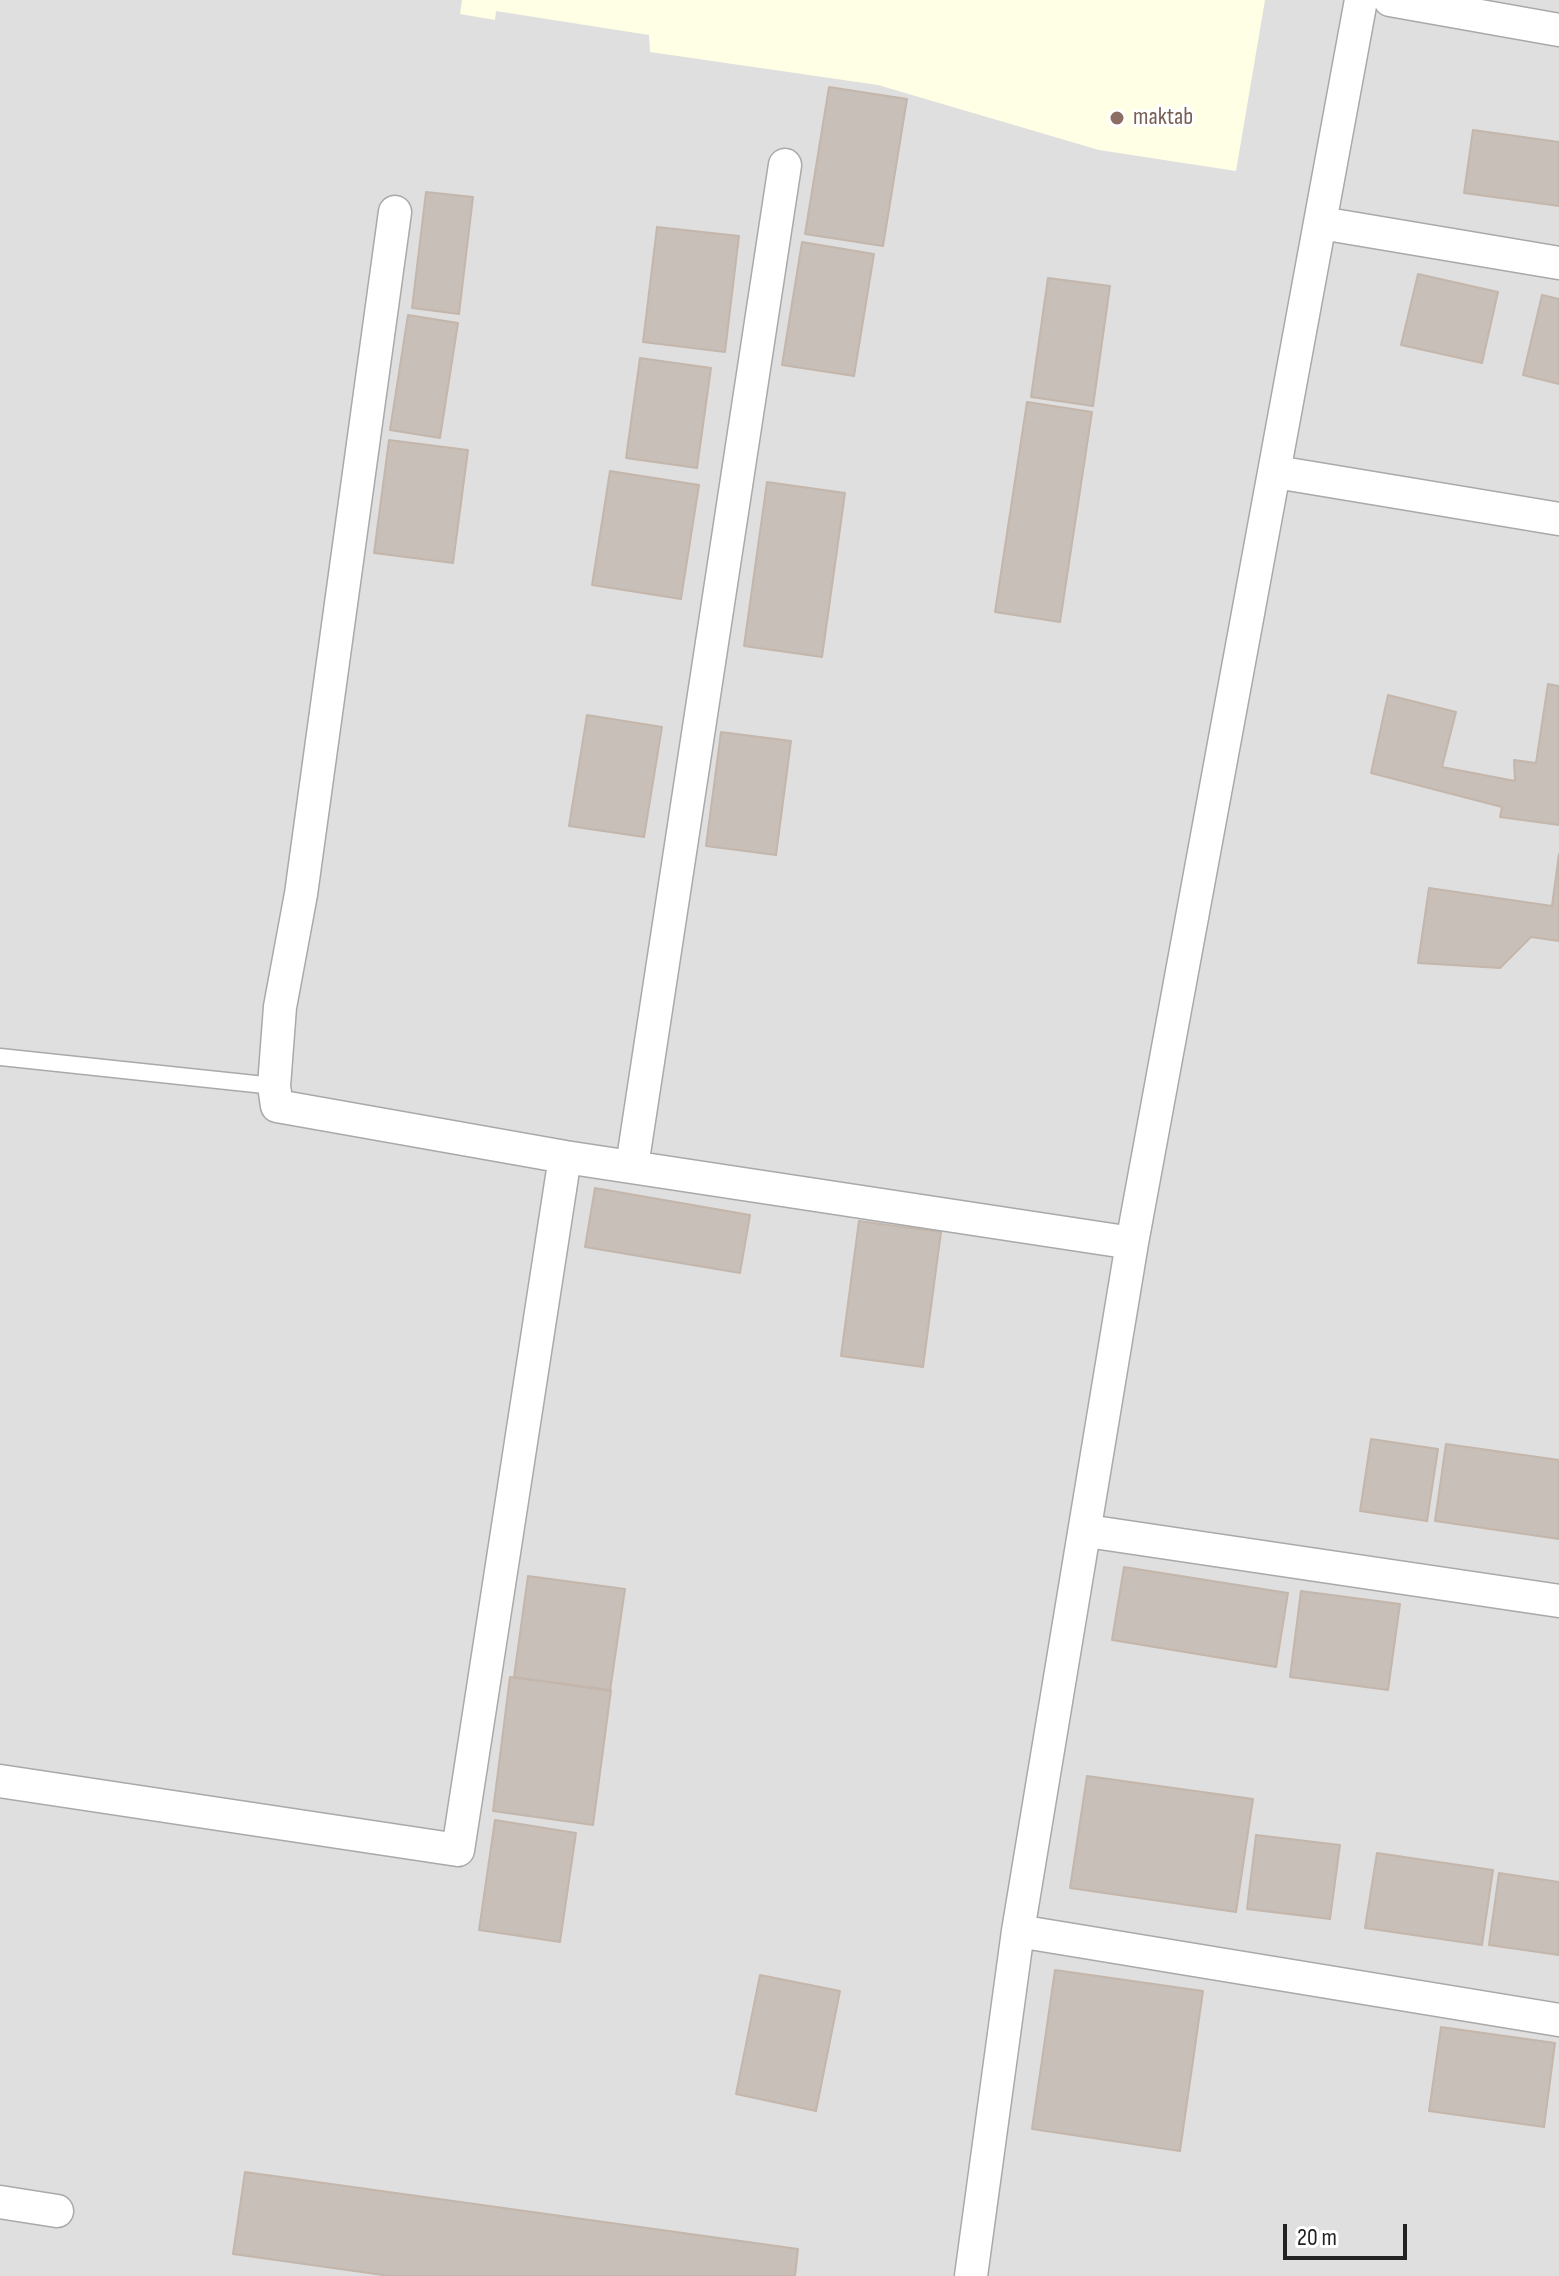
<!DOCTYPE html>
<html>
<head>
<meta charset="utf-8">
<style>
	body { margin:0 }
	#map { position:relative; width:1559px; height:2276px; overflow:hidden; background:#f2efe9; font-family:"Sofia Sans Condensed",sans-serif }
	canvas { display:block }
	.scale { position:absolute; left:1283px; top:2224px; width:124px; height:36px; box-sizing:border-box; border:4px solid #222; border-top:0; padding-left:10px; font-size:24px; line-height:28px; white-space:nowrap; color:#222; -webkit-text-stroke:6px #fff; paint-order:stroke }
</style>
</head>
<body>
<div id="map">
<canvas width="1559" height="2276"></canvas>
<div class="scale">20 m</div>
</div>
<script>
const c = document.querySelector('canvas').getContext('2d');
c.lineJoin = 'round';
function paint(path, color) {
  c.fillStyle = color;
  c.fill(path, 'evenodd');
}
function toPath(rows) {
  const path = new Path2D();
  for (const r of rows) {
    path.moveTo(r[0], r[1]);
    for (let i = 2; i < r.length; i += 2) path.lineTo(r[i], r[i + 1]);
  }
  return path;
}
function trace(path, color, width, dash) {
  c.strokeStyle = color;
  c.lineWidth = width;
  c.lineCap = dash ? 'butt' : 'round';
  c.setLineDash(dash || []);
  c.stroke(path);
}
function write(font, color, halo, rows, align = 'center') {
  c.font = font + ' "Sofia Sans Condensed",sans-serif';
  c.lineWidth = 6;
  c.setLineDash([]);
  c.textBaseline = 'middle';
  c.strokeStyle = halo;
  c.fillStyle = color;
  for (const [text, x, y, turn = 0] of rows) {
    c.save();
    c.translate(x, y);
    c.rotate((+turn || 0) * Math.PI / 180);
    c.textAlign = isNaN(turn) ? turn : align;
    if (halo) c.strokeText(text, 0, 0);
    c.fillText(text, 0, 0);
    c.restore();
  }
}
paint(toPath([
	[0,0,1559,0,1559,2276,0,2276]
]), '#e0dfdf');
paint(toPath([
	[462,0,1265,0,1236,171,1099,150,878,85,650,52,649,35,496,11,495,20,460,14]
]), '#ffffe5');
const building = toPath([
	[829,87,907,99,883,246,805,234,829,87],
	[1473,130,1559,142,1559,206,1464,193,1473,130],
	[426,192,473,197,459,314,412,308,426,192],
	[657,227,739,236,725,352,643,342,657,227],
	[802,242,874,254,854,376,782,365,802,242],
	[1418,274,1498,292,1482,363,1401,345,1418,274],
	[1048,278,1110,286,1093,406,1031,397,1048,278],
	[1542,295,1559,299,1559,384,1523,375,1542,295],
	[408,315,458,323,440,438,390,430,408,315],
	[640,358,711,368,697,468,626,458,640,358],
	[1027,402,1092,412,1060,622,995,612,1027,402],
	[389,440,468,450,453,563,374,553,389,440],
	[610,471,699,485,681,599,592,585,610,471],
	[767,482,845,493,822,657,744,646,767,482],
	[1548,684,1559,686,1559,825,1500,817,1502,807,1371,773,1388,695,1456,712,1442,767,1515,781,1514,760,1536,763,1548,684],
	[587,715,662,727,644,837,569,826,587,715],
	[721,732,791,741,776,855,706,846,721,732],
	[1559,854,1559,941,1531,937,1500,968,1418,963,1429,888,1552,906,1559,854],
	[595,1188,750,1215,740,1273,585,1247,595,1188],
	[859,1221,941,1232,923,1367,841,1356,859,1221],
	[1371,1439,1438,1449,1427,1521,1360,1511,1371,1439],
	[1446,1444,1559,1460,1559,1539,1435,1521,1446,1444],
	[1124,1567,1288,1593,1276,1667,1112,1640,1124,1567],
	[528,1576,625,1589,610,1691,514,1677,528,1576],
	[1301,1591,1400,1604,1388,1690,1290,1677,1301,1591],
	[510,1677,611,1690,593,1825,493,1811,510,1677],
	[1087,1776,1253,1799,1236,1912,1070,1888,1087,1776],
	[495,1820,576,1833,560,1942,479,1930,495,1820],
	[1256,1835,1340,1845,1330,1919,1247,1909,1256,1835],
	[1377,1853,1493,1870,1482,1945,1365,1928,1377,1853],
	[1499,1873,1559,1882,1559,1955,1489,1945,1499,1873],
	[1055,1970,1203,1991,1180,2151,1032,2129,1055,1970],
	[760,1975,840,1991,816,2111,736,2094,760,1975],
	[1441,2027,1555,2043,1544,2127,1429,2111,1441,2027],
	[245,2172,798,2249,795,2276,390,2276,233,2254,245,2172]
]);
paint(building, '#c7bfb8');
trace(building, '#c4b6ab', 2);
const lane = toPath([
	[0,1057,274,1086]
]);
const street = toPath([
	[1390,0,1559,30],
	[395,212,301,894,280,1007,274,1086,277,1106,565,1157,1132,1243],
	[1321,223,1559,263],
	[1276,472,1559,519],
	[632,1166,785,165],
	[1087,1531,1559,1601],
	[0,1781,458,1850,565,1157],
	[1018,1931,1559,2020],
	[0,2202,57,2211],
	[971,2276,1018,1931,1132,1243,1361,0]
]);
trace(lane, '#a9a9a9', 19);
trace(street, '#a9a9a9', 35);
trace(lane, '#fff', 16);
trace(street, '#fff', 32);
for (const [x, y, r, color] of [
	[1117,118,8,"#8d6e63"]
]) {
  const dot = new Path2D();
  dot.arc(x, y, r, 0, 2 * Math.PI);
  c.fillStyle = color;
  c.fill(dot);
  trace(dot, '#fff', 3);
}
write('24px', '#785e54', '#fff', [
	["maktab",1133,118]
], 'left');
</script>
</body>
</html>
